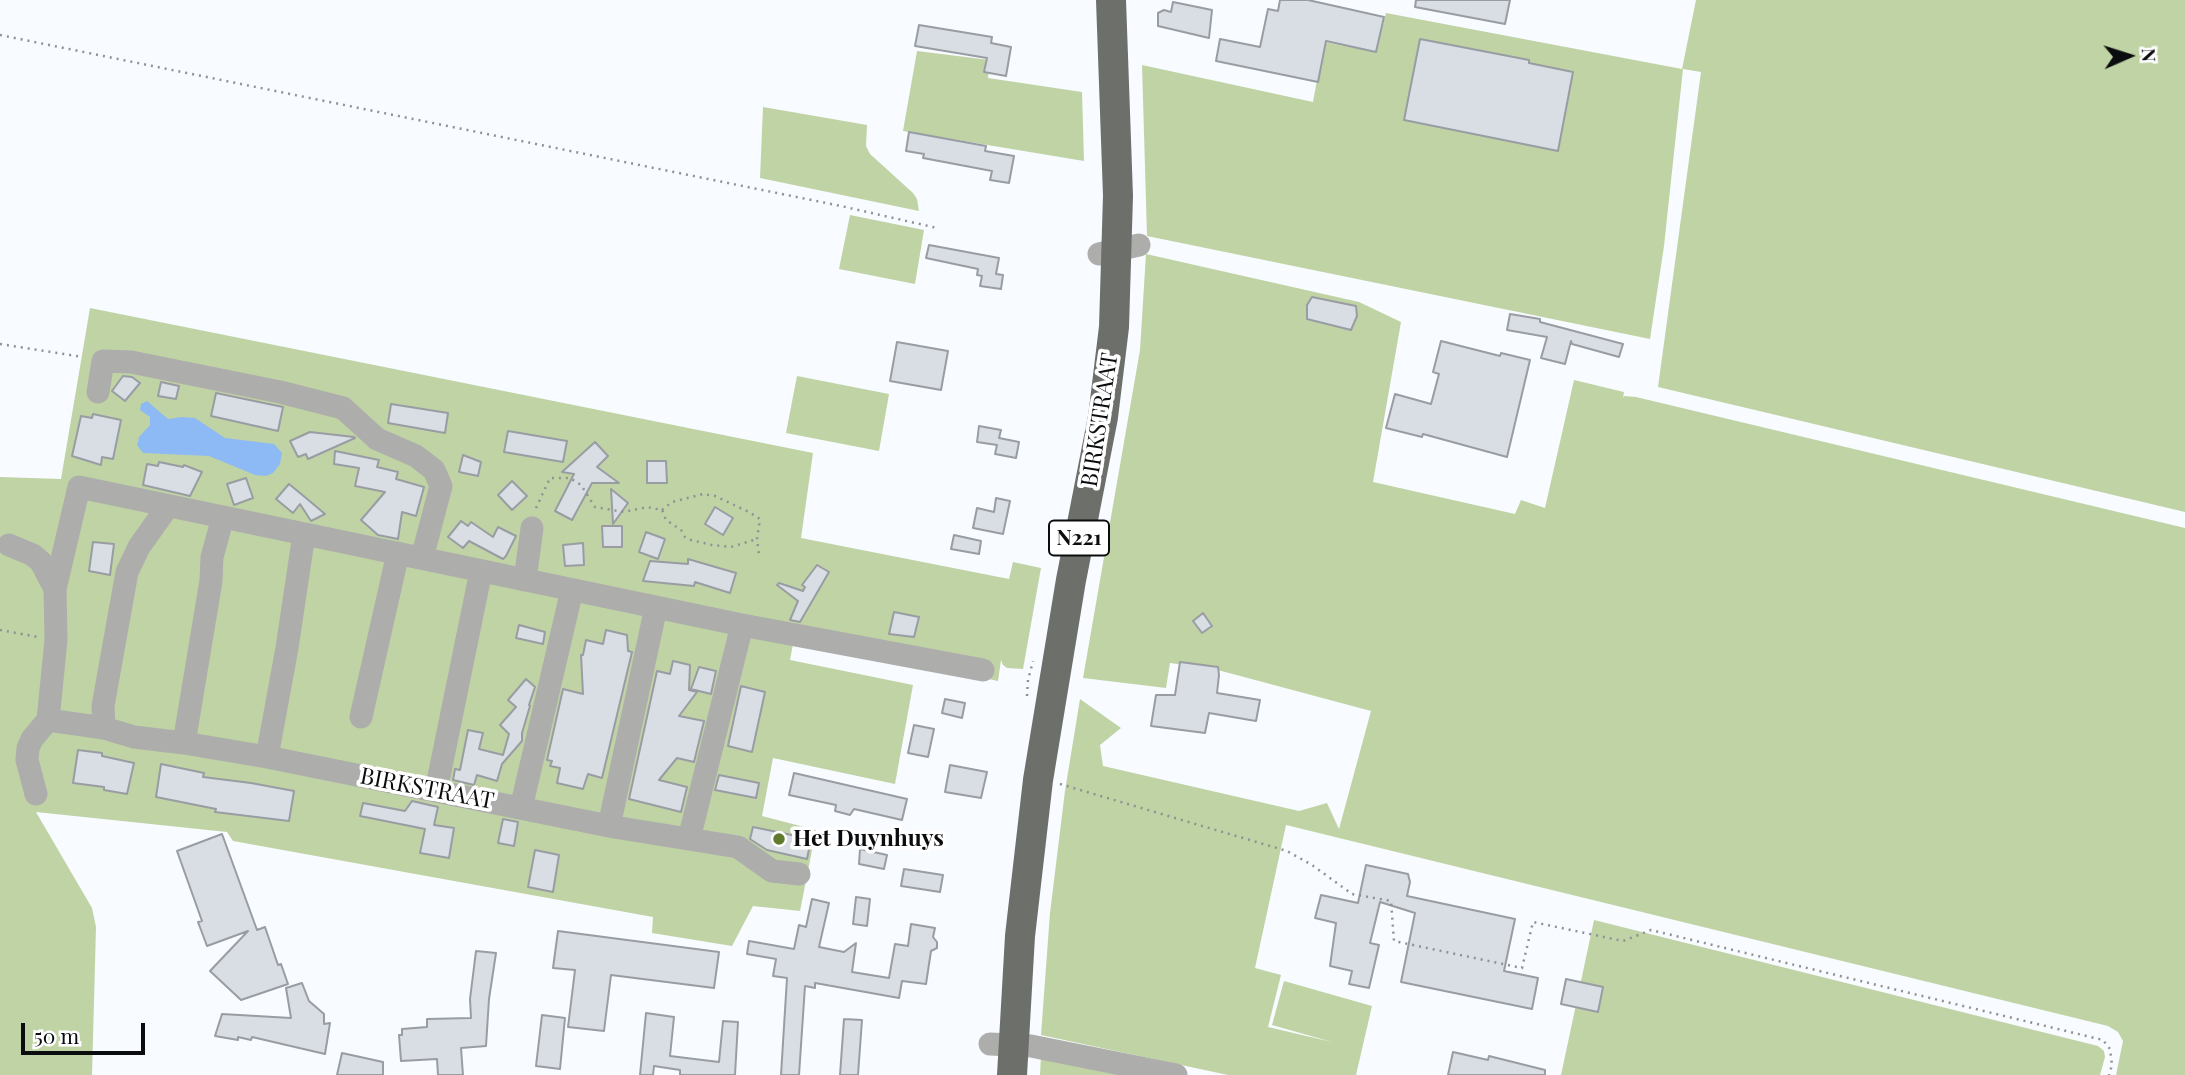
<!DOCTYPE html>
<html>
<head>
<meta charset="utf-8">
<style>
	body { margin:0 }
	#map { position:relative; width:2185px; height:1075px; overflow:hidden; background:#f8fbff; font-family:"Playfair Display",serif }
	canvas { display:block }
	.north { position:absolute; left:2094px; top:21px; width:70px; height:70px; -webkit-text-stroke:5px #fff; paint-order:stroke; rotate:87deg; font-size:19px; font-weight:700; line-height:28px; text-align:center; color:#0a0c0e }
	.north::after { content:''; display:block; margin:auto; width:24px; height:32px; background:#0a0c0e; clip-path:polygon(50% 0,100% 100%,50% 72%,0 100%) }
	.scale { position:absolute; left:21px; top:1023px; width:124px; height:32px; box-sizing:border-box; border:4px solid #0a0c0e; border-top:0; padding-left:9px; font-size:21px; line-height:24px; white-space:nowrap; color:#0a0c0e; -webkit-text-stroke:5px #fff; paint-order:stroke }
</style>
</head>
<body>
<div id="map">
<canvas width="2185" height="1075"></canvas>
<div class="north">N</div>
<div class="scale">50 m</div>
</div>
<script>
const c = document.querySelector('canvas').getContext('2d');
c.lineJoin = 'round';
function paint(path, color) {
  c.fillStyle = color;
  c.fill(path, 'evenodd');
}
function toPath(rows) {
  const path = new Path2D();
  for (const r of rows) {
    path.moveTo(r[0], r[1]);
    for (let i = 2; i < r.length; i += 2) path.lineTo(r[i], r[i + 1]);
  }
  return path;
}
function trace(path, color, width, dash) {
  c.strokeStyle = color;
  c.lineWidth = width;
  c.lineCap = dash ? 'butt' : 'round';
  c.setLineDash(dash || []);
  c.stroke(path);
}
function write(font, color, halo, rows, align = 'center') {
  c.font = font + ' "Playfair Display",serif';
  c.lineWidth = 7;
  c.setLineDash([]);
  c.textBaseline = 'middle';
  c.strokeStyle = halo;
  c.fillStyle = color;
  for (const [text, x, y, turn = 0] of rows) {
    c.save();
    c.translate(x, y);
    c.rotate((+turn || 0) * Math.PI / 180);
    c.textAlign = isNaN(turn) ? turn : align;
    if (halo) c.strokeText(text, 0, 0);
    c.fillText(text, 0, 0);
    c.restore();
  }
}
paint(toPath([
	[1696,0,2185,0,2185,512,1658,387,1701,72,1683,69,1664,246,1650,339,1147,236,1142,65,1313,102,1324,42,1376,52,1386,13,1682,69],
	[917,51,990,60,988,78,1082,92,1084,161,903,131],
	[763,107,867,125,866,146,870,154,913,193,917,199,919,211,760,178],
	[850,215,924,230,915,284,839,269],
	[1146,254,1359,302,1401,322,1373,482,1515,514,1521,500,1545,508,1574,380,1624,392,1623,398,1624,396,1636,397,2185,528,2185,1075,2116,1075,2123,1041,2118,1032,2108,1026,1286,825,1255,968,1281,975,1268,1027,1332,1042,1272,1025,1284,981,1372,1006,1356,1075,1228,1075,1041,1035,1050,913,1065,791,1080,699,1121,728,1100,745,1103,766,1299,811,1327,803,1339,829,1371,711,1214,669,1170,663,1166,688,1083,678,1140,350],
	[90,308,813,453,801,538,1009,579,1013,562,1041,568,1023,669,1007,668,1003,665,1001,660,998,681,794,639,790,660,913,685,895,784,773,758,762,816,816,830,800,911,753,906,732,946,652,933,653,917,233,841,227,832,36,812,92,908,96,927,92,1075,0,1075,0,477,61,479],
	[797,376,889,394,879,451,786,433],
	[1594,920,2098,1046,2104,1051,2105,1057,2100,1075,1561,1075],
	[1041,1055,1148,1075,1040,1075]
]), '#c0d3a5');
paint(toPath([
	[147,401,168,419,182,417,195,418,225,438,274,444,282,453,280,464,273,473,266,476,255,475,209,456,143,453,137,445,139,437,150,425,150,417,140,410,141,404]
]), '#8dbaf4');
const building = toPath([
	[1280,0,1308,0,1384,17,1376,52,1326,41,1318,82,1216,61,1220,39,1260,47,1268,9,1278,11,1280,0],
	[1416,0,1510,0,1505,24,1415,7,1416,0],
	[1173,2,1212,10,1209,38,1158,26,1158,13,1164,10,1171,12,1173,2],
	[919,25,992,37,991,43,1011,47,1006,76,984,72,987,58,915,46,919,25],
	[1420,39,1529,60,1529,63,1573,72,1558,151,1404,120,1420,39],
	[909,132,986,146,985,151,1014,156,1009,183,990,180,992,171,923,158,924,154,906,151,909,132],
	[929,245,999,258,996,274,1003,275,1001,289,980,286,982,276,977,275,978,269,926,258,929,245],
	[1312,297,1356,306,1357,316,1351,330,1307,319,1307,305,1312,297],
	[1510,314,1540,319,1540,322,1623,344,1619,357,1572,344,1571,341,1565,364,1541,358,1547,337,1507,330,1510,314],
	[1441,341,1500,356,1501,353,1530,360,1507,457,1423,434,1422,437,1386,428,1395,394,1431,404,1439,374,1433,372,1441,341],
	[897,342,948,351,941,390,890,381,897,342],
	[123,376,132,377,140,383,125,401,112,391,123,376],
	[161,382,179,386,176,399,158,396,161,382],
	[216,393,283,407,278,431,211,416,216,393],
	[391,404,448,413,445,433,388,423,391,404],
	[93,414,121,420,113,459,102,457,101,465,72,456,81,416,92,418,93,414],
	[979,426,1001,430,999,438,1019,442,1016,458,995,454,997,445,977,442,979,426],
	[508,431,567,441,563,462,504,452,508,431],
	[310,432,354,437,355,438,308,459,306,454,298,457,290,441,310,432],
	[595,442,608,456,597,467,619,483,592,483,572,520,555,511,574,474,562,472,595,442],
	[335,451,379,460,377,467,398,472,396,479,424,487,416,516,402,512,398,539,378,535,361,520,385,492,355,486,359,468,334,464,335,451],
	[463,455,481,462,478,476,459,472,463,455],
	[647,461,666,461,667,483,647,483,647,461],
	[159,462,183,467,184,465,202,472,190,496,143,485,147,464,158,466,159,462],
	[246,478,253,498,234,505,227,484,246,478],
	[512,481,527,496,512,510,498,495,512,481],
	[289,484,306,498,325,514,311,521,300,504,293,513,276,499,289,484],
	[611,489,628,503,613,524,611,489],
	[996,498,1010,501,1003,534,973,528,977,508,994,512,996,498],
	[715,507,733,518,723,535,705,524,715,507],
	[461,521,468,526,471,522,493,537,498,527,516,536,506,556,503,559,469,541,463,548,448,537,461,521],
	[602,526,622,526,622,547,603,547,602,526],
	[646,532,665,539,658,559,639,552,646,532],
	[954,535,981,541,979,554,951,549,954,535],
	[93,542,114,544,110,575,89,571,93,542],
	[583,543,584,565,565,566,563,545,583,543],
	[688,559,736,573,730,593,695,582,694,586,643,581,650,561,688,564,688,559],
	[817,565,829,572,800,622,790,620,798,601,777,585,779,583,803,591,805,587,802,585,817,565],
	[894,612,919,617,914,637,889,634,894,612],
	[1203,613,1212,626,1202,633,1193,621,1203,613],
	[519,625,545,632,543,644,516,638,519,625],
	[606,630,627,635,628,651,632,652,602,778,588,774,583,789,557,783,560,768,550,766,552,761,547,760,563,689,583,694,581,655,583,655,586,640,603,644,606,630],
	[673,661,690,665,689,690,697,692,679,716,704,721,694,762,677,758,659,780,687,787,681,812,629,799,657,671,670,674,673,661],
	[1180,662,1218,667,1219,675,1217,693,1260,700,1256,721,1209,713,1205,733,1151,726,1156,695,1175,695,1180,662],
	[699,667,716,671,711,694,691,689,699,667],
	[526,679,535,687,529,705,530,706,522,733,522,741,502,764,497,781,477,775,474,785,453,780,455,769,460,770,468,730,483,733,479,749,503,755,509,734,500,725,516,707,508,700,526,679],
	[741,686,765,692,752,752,728,746,741,686],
	[945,699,965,703,962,718,942,713,945,699],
	[914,725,934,729,928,757,908,753,914,725],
	[78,750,102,753,102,756,134,763,127,794,104,790,104,787,73,783,78,750],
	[161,764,204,773,203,777,251,783,294,791,289,821,215,812,216,809,156,797,161,764],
	[950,765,987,772,981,798,945,792,950,765],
	[794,773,907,799,902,820,854,809,850,815,835,811,836,805,789,795,794,773],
	[719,775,759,783,756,798,715,790,719,775],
	[412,801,438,807,434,825,454,828,449,858,420,853,425,829,360,816,363,803,405,811,412,801],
	[503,819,518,822,514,846,498,843,503,819],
	[753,827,811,839,807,859,767,850,750,839,753,827],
	[222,834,257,930,265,927,278,965,281,964,288,984,241,1000,210,971,248,931,207,946,198,922,202,921,177,851,222,834],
	[860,849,887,855,884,869,859,864,860,849],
	[535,850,559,855,553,892,528,887,535,850],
	[1366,865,1408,874,1410,882,1407,896,1515,919,1504,971,1538,978,1532,1009,1401,982,1415,913,1380,902,1370,943,1379,945,1369,988,1349,984,1352,971,1330,966,1336,923,1315,918,1321,895,1358,903,1366,865],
	[904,869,943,875,940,892,901,886,904,869],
	[856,897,870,899,867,926,853,924,856,897],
	[812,899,829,903,819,947,844,952,856,943,852,972,889,978,895,944,908,946,911,924,935,928,933,937,937,942,937,948,931,951,926,984,902,981,899,998,815,983,815,988,805,986,799,1075,781,1075,787,978,773,976,776,959,747,954,749,941,794,949,799,925,806,927,812,899],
	[558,931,719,952,714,988,611,975,604,1031,568,1027,575,970,553,968,558,931],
	[476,951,496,953,489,999,486,1046,461,1048,463,1075,438,1075,437,1059,401,1061,399,1035,402,1035,402,1029,427,1027,427,1019,471,1018,470,999,476,951],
	[1566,979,1603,987,1598,1012,1561,1004,1566,979],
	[302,983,309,1001,324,1014,324,1024,330,1023,325,1054,252,1037,251,1040,238,1037,238,1040,215,1036,222,1014,291,1018,286,988,302,983],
	[646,1013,674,1017,670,1056,719,1062,723,1021,738,1022,735,1075,680,1075,680,1070,654,1066,653,1075,640,1075,646,1013],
	[542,1015,565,1018,560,1069,536,1066,542,1015],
	[844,1019,862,1020,858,1075,840,1075,844,1019],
	[1453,1052,1488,1060,1489,1056,1545,1070,1545,1075,1448,1075,1453,1052],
	[342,1053,383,1062,383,1075,337,1075,342,1053]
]);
paint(building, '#d9dee4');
trace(building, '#999da3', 2);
trace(toPath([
	[0,35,841,206,937,228],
	[0,344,83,357],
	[536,508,550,478,570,478,581,485,595,507,624,512,647,507,662,510,666,520,681,530,685,537,691,540,712,545,731,547,757,539],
	[662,510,672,502,703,494,715,496,749,512,760,519,757,539,759,555],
	[0,630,38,637],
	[1027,696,1028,680,1033,661],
	[1060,784,1287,851,1312,865,1352,894,1391,901,1394,941,1522,968,1533,922,1623,941,1651,930,2103,1040,2110,1049,2112,1065,2109,1075]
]), '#8f9295', 2.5, [2, 5]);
trace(toPath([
	[1099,254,1139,245],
	[98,392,103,361,131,362,280,392,343,408,377,439,416,456,434,470,441,486,422,558],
	[9,545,33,555,41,562,55,589],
	[525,580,532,528],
	[361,717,398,553],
	[48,720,104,728,134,737,184,743,267,757,614,827,738,847,772,871,799,874],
	[104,728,103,706,127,572,139,547,168,506],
	[184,743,211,581,212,557,223,517],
	[267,757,287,648,304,534],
	[436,791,481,571],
	[36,794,27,760,28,748,32,739,48,720,56,640,55,589,79,487,742,625,983,670],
	[521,808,572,590],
	[609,826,656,607],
	[689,839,742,625],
	[990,1044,1031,1046,1176,1075]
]), '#adaeab', 23);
trace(toPath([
	[1012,1075,1020,936,1038,780,1071,580,1103,417,1114,327,1118,196,1111,0]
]), '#6d6f6a', 30);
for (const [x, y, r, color] of [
	[779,839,7,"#617b2e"]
]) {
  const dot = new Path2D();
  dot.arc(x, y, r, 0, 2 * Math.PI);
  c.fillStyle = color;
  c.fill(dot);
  trace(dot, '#fff', 2.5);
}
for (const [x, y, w] of [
	[1079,538,60]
]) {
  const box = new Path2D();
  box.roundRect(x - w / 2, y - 17.5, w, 35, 5);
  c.fillStyle = '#fff';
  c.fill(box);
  trace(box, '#0a0c0e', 2);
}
write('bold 21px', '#0a0c0e', null, [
	["N221",1079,538]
]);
write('23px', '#0a0c0e', '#fff', [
	["BIRKSTRAAT",1100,420,-81],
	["BIRKSTRAAT",427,789,11]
]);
write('bold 23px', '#0a0c0e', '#fff', [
	["Het Duynhuys",793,839]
], 'left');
</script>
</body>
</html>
